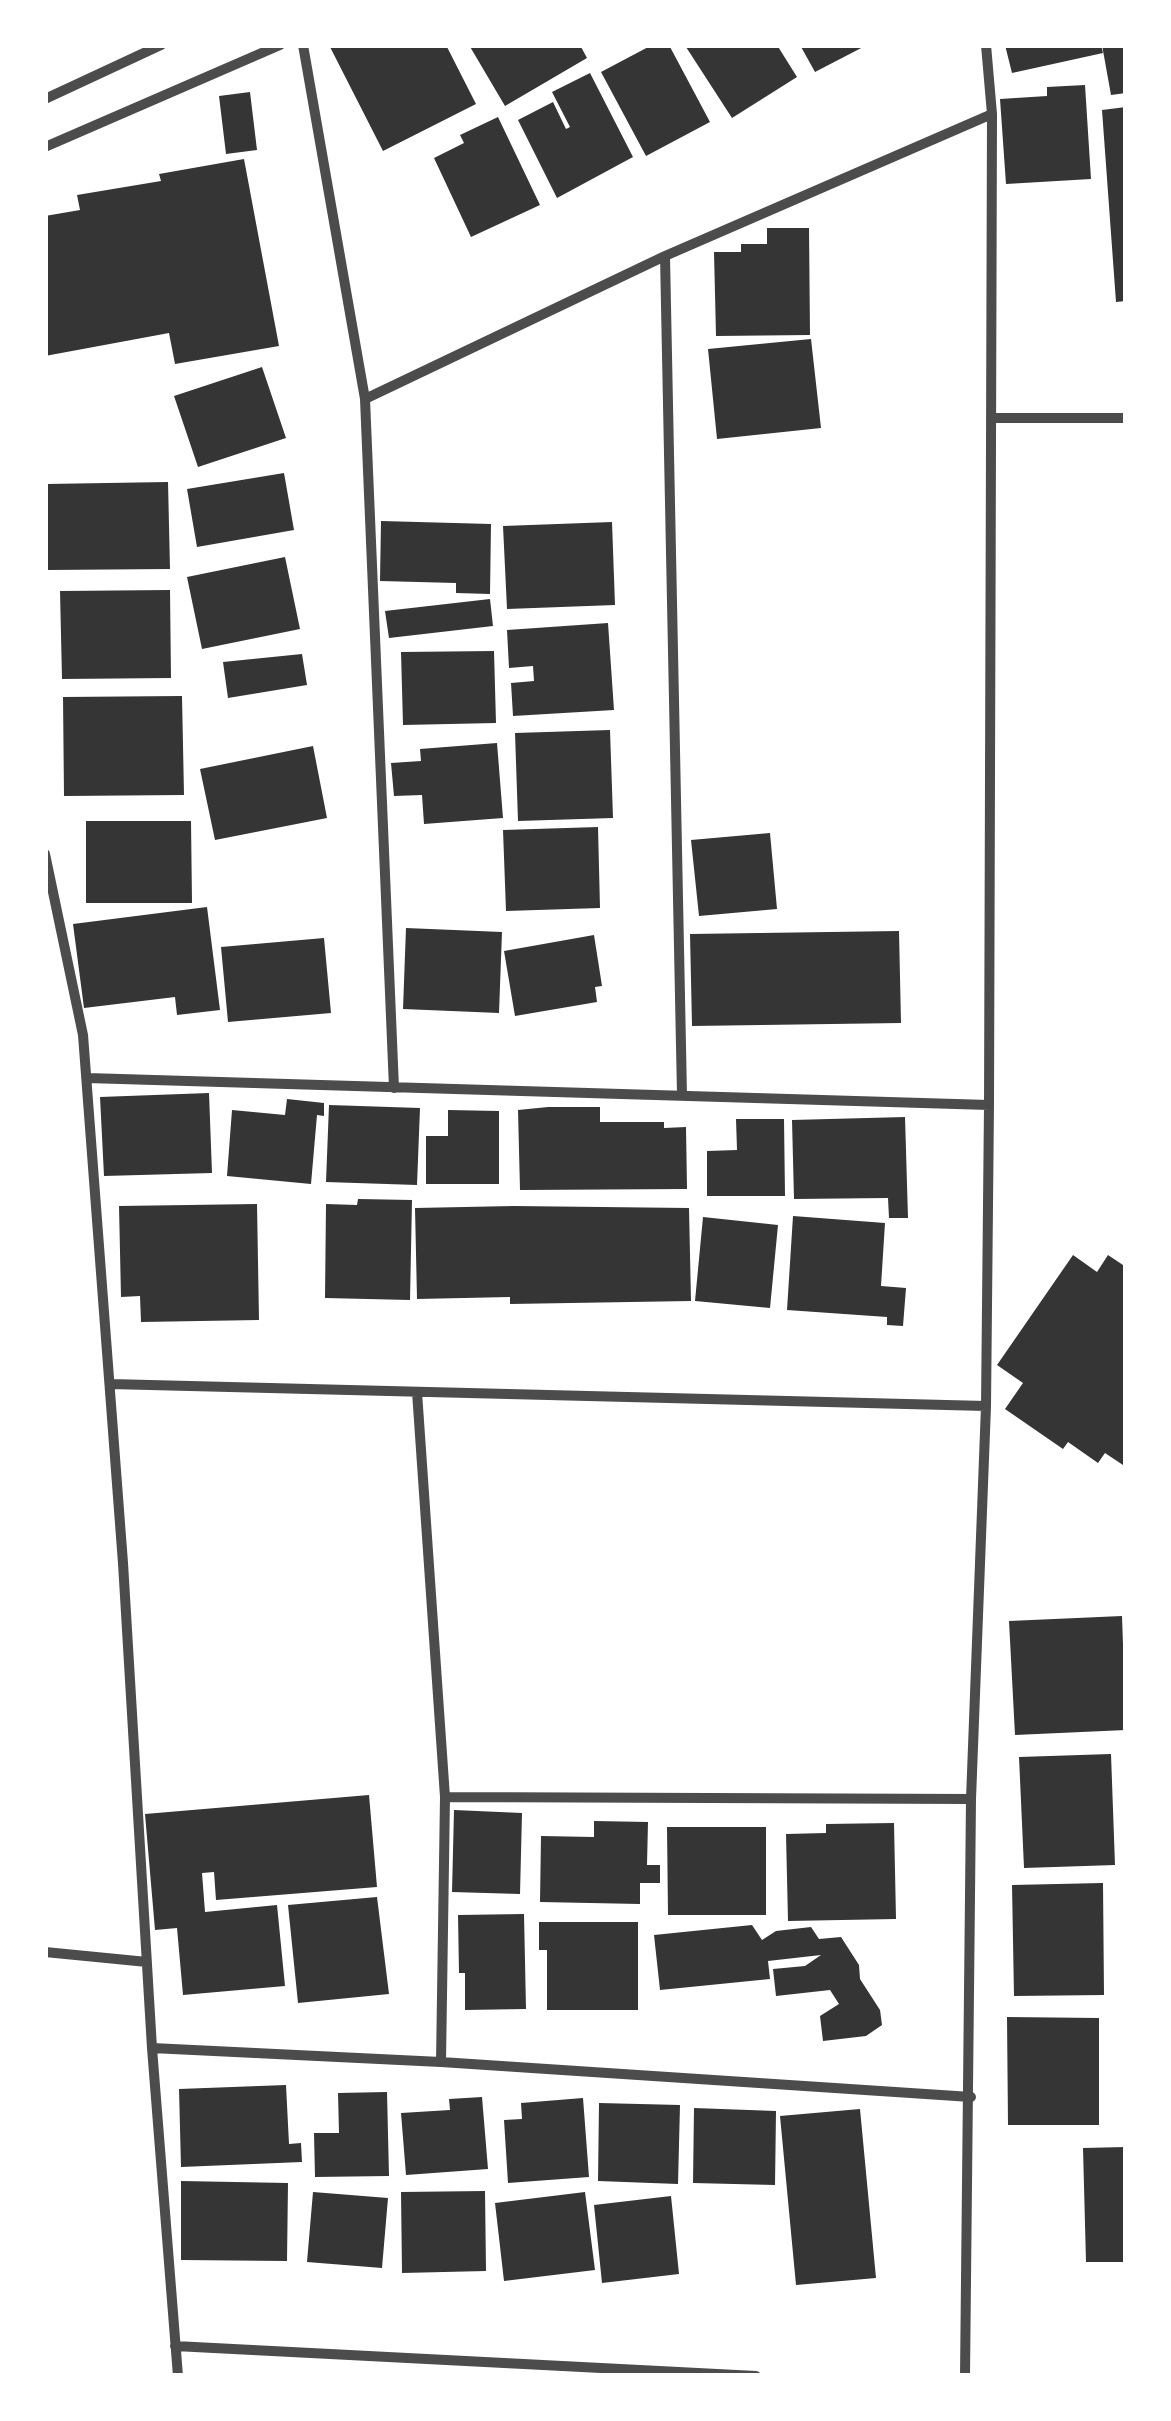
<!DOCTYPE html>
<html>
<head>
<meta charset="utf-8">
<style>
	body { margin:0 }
	#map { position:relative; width:1171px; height:2421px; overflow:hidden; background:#fff; font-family:"Public Sans",sans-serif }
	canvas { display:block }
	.frame { position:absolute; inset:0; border:48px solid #fff; pointer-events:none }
</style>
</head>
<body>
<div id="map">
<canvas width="1171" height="2421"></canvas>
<div class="frame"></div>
</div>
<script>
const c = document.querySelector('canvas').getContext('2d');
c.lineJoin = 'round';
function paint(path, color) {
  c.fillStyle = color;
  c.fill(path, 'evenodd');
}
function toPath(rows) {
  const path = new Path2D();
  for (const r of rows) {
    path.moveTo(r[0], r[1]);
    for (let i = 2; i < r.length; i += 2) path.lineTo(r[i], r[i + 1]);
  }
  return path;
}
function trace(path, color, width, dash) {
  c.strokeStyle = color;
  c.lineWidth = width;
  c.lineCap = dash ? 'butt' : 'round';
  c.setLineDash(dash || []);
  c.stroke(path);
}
paint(toPath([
	[329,45,446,45,476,104,383,151],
	[469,45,580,45,587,58,505,106],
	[652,45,669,45,710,122,646,156,601,72],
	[689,45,777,45,797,77,732,118,686,47],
	[800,45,867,45,815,72],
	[1005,45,1101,45,1103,53,1012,73],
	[1102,45,1126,45,1126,93,1111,95],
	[590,73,633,157,557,198,518,120,553,102,566,129,570,127,552,92],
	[1085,85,1091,179,1006,184,1000,99,1047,96,1047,87],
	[250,92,257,150,226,154,219,96],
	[1126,107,1126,301,1116,302,1102,110],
	[498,117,540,205,471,237,434,158,464,143,460,135],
	[244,159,279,346,175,364,169,333,45,356,45,216,80,210,77,195,161,181,159,174],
	[767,228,809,228,810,335,716,336,714,252,741,252,741,244,767,244],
	[811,339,821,428,717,439,708,349],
	[262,367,286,438,198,467,174,396],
	[284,473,294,530,197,547,187,489],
	[168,482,170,569,47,570,46,484],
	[381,521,491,524,490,594,456,593,456,583,380,581],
	[612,522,615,605,507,609,503,526],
	[285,557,300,629,202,649,187,577],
	[170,590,171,678,62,679,60,591],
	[490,599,493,626,389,638,385,611],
	[608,623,614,710,513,716,511,683,534,681,533,666,509,668,507,630],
	[494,651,496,723,403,725,401,652],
	[302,654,307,685,228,698,223,662],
	[182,696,184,795,64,796,63,697],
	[610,730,613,818,518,821,515,733],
	[497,743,503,818,424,824,422,795,394,796,391,763,421,761,420,749],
	[313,746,327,818,215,840,200,769],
	[86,821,191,821,192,903,86,903],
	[598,827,600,908,506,911,503,830],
	[770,833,777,909,699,916,691,840],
	[207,907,220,1010,177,1015,175,997,84,1008,73,924],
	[406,928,502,932,499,1013,403,1009],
	[899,931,901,1023,692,1026,690,934],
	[594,935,602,986,595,987,597,1002,515,1016,504,951],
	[324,938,331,1013,228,1022,221,947],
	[209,1093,212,1173,104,1176,100,1097],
	[287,1099,324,1103,324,1116,317,1115,311,1184,227,1176,232,1110,285,1115],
	[329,1105,420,1108,417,1185,326,1182],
	[548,1107,600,1107,600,1122,664,1122,664,1128,686,1127,687,1189,520,1190,518,1110],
	[448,1110,499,1111,499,1184,426,1184,426,1136,448,1136],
	[905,1117,908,1218,889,1218,888,1198,794,1199,792,1120],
	[736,1119,784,1119,785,1196,707,1196,707,1151,737,1150],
	[358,1199,412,1200,410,1300,325,1298,326,1204,357,1205],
	[257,1204,259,1320,141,1322,140,1296,121,1297,119,1206],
	[514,1206,689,1208,691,1301,510,1304,510,1297,417,1299,415,1208],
	[793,1216,885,1223,881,1286,906,1288,903,1326,887,1325,887,1317,787,1310],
	[703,1217,778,1225,770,1308,695,1301],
	[1073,1255,1097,1272,1108,1255,1126,1267,1126,1467,1105,1453,1098,1463,1068,1442,1063,1449,1005,1409,1023,1383,997,1365],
	[1122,1616,1126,1730,1015,1735,1009,1621],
	[1111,1754,1115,1865,1024,1868,1019,1757],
	[369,1795,377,1887,216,1900,214,1872,202,1873,205,1912,277,1905,285,1986,183,1995,177,1928,155,1930,145,1814],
	[454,1810,522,1813,520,1894,452,1892],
	[594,1821,648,1822,647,1865,660,1865,660,1883,640,1883,640,1904,540,1902,541,1836,594,1837],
	[894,1823,896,1919,788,1921,786,1834,826,1833,826,1824],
	[667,1827,766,1827,766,1915,668,1915],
	[1103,1883,1104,1995,1014,1996,1012,1885],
	[377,1897,389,1994,298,2003,288,1905],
	[524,1914,526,2009,465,2010,465,1973,459,1973,458,1915],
	[539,1922,638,1922,638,2010,547,2010,547,1950,539,1950],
	[752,1925,762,1940,776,1931,811,1927,819,1939,841,1937,859,1965,860,1979,880,2010,882,2025,866,2036,823,2041,820,2016,839,2004,830,1990,776,1996,773,1969,805,1966,821,1955,768,1961,770,1979,660,1990,654,1935],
	[1007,2017,1099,2018,1099,2125,1008,2125],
	[286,2085,289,2144,301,2143,302,2162,181,2167,179,2089],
	[387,2092,389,2176,315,2177,314,2133,339,2133,338,2093],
	[482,2097,488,2169,406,2175,401,2113,450,2110,449,2099],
	[583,2098,589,2177,508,2183,504,2120,522,2119,521,2103],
	[599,2103,680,2105,678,2184,598,2181],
	[694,2108,776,2111,775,2185,693,2183],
	[860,2109,876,2278,796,2285,780,2116],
	[1126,2147,1126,2262,1086,2262,1083,2148],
	[181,2181,288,2183,287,2261,181,2260],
	[485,2191,486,2271,402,2273,401,2192],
	[313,2192,388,2198,382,2268,307,2262],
	[585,2192,595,2270,504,2281,495,2203],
	[671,2196,679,2274,602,2283,594,2205]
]), '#353535');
trace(toPath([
	[303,45,365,399,394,1088],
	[45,99,161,45],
	[45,147,280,45],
	[665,256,682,1095],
	[365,399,665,256,992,114],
	[992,418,1126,418],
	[45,854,83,1035,123,1563,152,2048,178,2376],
	[87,1078,989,1105],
	[110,1384,986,1406],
	[417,1392,445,1797,441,2062],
	[445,1797,971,1799],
	[45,1952,147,1962],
	[152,2048,441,2062,971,2097],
	[175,2346,756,2376],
	[965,2376,971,1799,986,1406,989,1105,992,114,986,45]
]), '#4c4c4c', 10);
</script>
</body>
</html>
